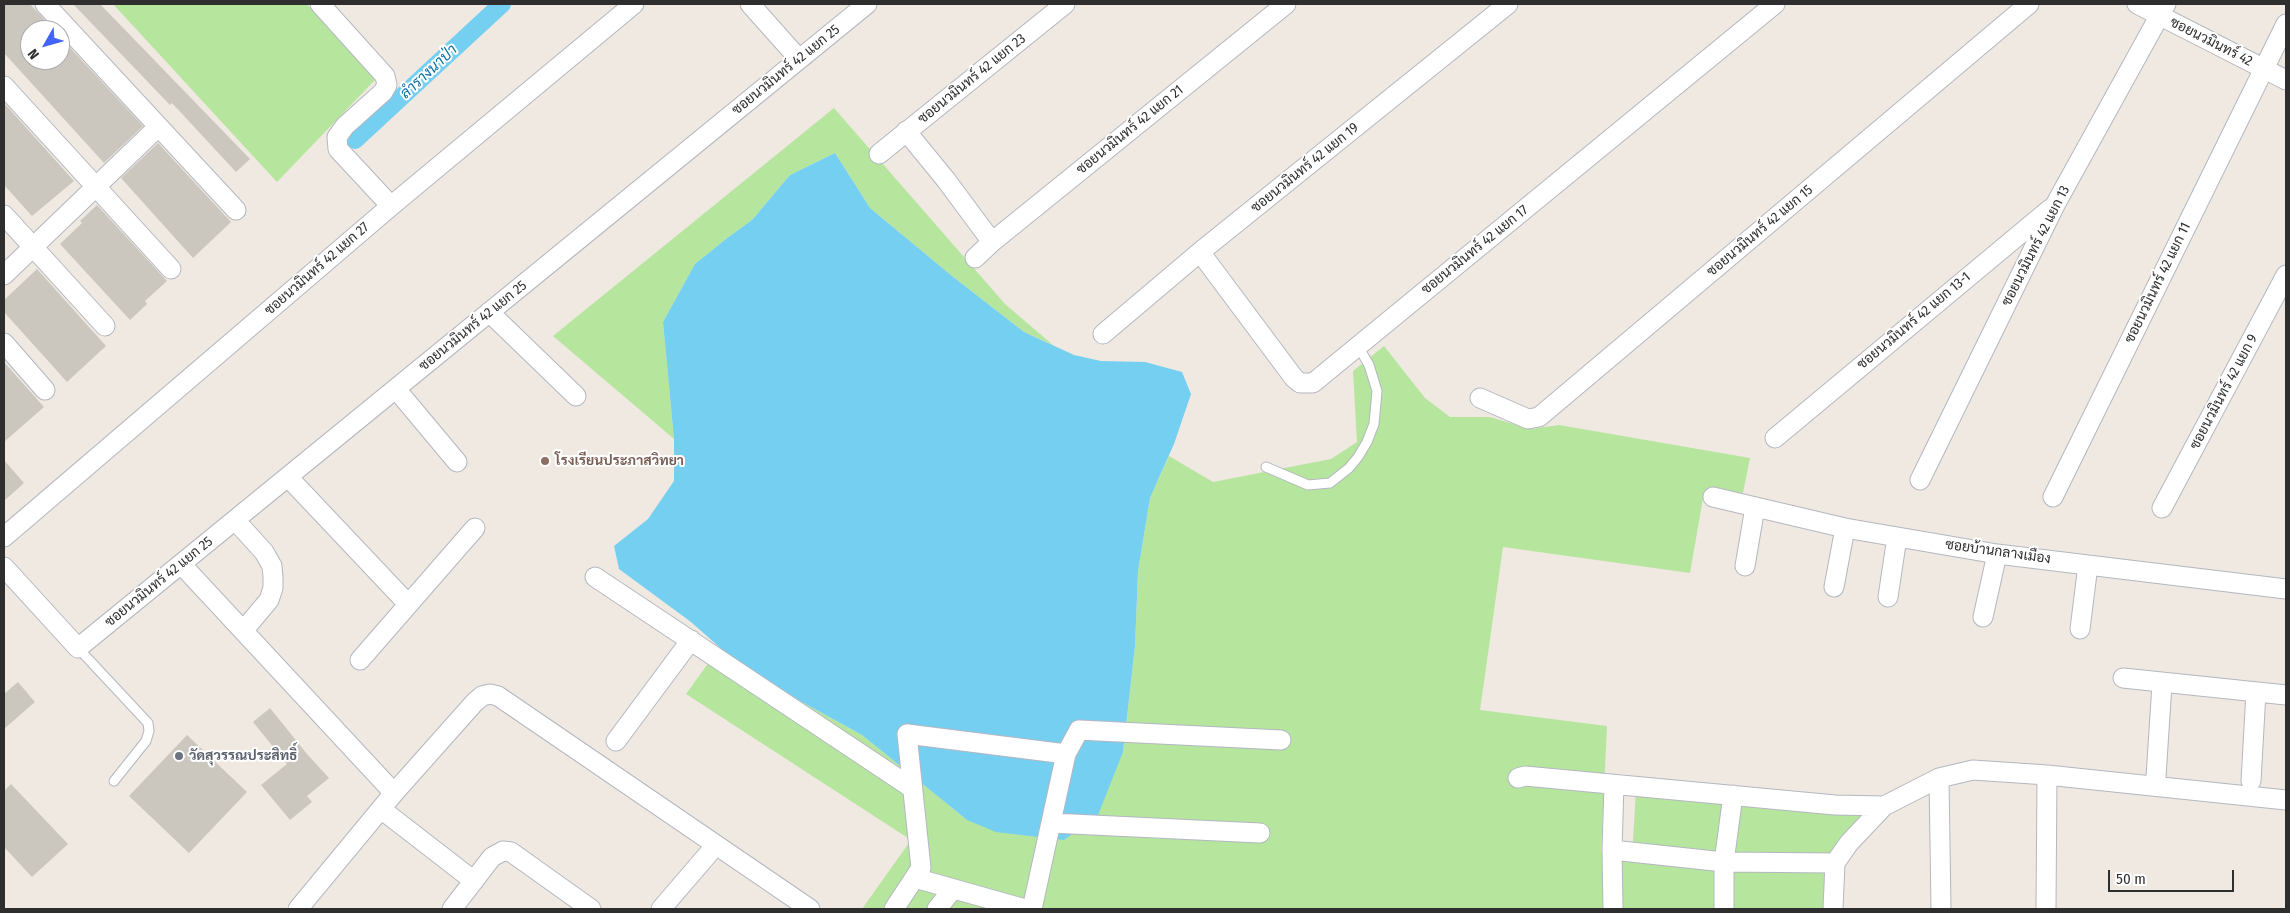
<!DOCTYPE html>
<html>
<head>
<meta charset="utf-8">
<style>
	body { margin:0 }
	#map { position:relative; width:2290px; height:913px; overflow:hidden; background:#efe9e1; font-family:"Fira Sans Condensed",sans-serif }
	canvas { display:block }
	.frame { position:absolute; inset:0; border:5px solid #2e2e2e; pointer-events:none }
	.north { position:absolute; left:20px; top:20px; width:50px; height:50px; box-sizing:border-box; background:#fff; border:1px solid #ababab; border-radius:50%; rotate:232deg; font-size:14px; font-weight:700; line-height:20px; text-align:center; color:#2e2e2e }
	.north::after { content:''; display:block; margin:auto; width:18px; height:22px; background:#4264fb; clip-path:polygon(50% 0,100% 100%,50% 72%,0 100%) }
	.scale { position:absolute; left:2108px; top:870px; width:126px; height:22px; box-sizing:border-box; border:2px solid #2e2e2e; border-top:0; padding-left:6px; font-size:15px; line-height:18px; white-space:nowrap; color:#2e2e2e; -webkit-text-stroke:4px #fff; paint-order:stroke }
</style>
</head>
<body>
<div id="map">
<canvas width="2290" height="913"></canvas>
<div class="frame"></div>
<div class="north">N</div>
<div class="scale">50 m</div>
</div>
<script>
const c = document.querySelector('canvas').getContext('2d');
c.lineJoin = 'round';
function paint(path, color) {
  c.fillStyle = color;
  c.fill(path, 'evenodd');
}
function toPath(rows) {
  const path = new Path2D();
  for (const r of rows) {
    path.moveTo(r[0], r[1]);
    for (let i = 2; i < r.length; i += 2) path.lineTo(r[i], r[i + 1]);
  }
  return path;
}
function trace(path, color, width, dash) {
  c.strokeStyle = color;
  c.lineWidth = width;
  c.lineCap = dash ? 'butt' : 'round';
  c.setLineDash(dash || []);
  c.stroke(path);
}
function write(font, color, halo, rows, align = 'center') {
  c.font = font + ' "Fira Sans Condensed",Sarabun,sans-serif';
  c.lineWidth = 4;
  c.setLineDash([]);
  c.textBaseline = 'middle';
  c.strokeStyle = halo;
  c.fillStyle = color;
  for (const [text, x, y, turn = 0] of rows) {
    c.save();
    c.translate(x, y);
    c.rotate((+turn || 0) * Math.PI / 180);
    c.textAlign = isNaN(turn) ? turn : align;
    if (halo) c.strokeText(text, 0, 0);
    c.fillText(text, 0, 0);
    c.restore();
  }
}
paint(toPath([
	[113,4,307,4,375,80,277,182],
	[834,108,1005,304,1053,345,1024,332,952,276,870,208,835,153,790,175,752,220,726,239,695,264,663,322,674,439,553,336],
	[1384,346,1425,398,1450,417,1490,417,1530,429,1559,425,1750,458,1743,493,1709,488,1703,498,1690,573,1503,547,1480,710,1607,726,1601,852,1632,858,1636,790,1863,812,1827,871,1825,909,862,909,911,840,686,694,720,647,733,659,802,702,862,735,967,820,1123,752,1135,646,1138,571,1150,498,1169,456,1213,482,1331,459,1357,442,1353,371]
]), '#b6e59e');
paint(toPath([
	[835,153,870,208,952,276,1024,332,1074,355,1101,361,1145,362,1182,372,1191,394,1174,444,1150,498,1138,571,1135,646,1123,752,1098,815,1064,840,996,832,967,820,862,735,802,702,733,659,691,622,619,569,614,546,648,519,674,481,674,439,663,322,695,264,726,239,752,220,790,175]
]), '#75cff0');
trace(toPath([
	[355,140,502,4]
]), '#75cff0', 18);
paint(toPath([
	[4,4,30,4,54,30,30,30,30,60,60,60,60,37,143,126,104,163,4,53],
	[73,4,100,4,250,159,236,172,172,103,170,105],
	[4,103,74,181,32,216,4,185],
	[158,143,231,222,193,258,121,178],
	[97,205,167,281,145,301,147,304,130,320,60,244,82,223,80,221],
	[37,269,106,346,67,382,4,312,4,300],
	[4,362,44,407,4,442],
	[4,460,24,483,4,501],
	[18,682,35,702,4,729,4,694],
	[270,708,307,754,329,778,307,796,312,802,290,820,261,785,287,764,253,722],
	[187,735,247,792,189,853,129,796],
	[11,784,68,844,32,877,4,847,4,791]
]), '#cbc7bf');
const service = toPath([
	[1266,467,1308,485,1330,483,1349,468,1358,457,1367,442,1374,424,1377,391,1369,365,1358,346],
	[78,648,148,723,149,731,146,741,114,781]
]);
const minor = toPath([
	[45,4,236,210],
	[320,4,385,76,387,85,383,92,345,126,337,137,338,149,391,206],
	[750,4,799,59],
	[2137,4,2286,80],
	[4,86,171,269],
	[906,131,946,180,992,242],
	[879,154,1065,4],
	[4,215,105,326],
	[1200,252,1294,378,1300,383,1313,383,1775,4],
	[975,258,992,242,1286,4],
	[4,275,158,127],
	[489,312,576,396],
	[1103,334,1200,252,1508,4],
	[4,343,45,390],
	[396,389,457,462],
	[1480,398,1528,419,1539,417,2029,4],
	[1775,438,2050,209],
	[288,477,408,604],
	[1920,480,2055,205,2166,4],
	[1713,497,1845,528,1997,554,2286,589],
	[2053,497,2286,24],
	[2162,508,2286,275],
	[235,520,264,552,272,566,273,577,273,588,269,600,243,631],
	[4,537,391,206,634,4],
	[181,564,394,793],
	[1745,566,1755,507],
	[4,567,78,648,867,4],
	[595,577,912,788],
	[1834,587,1845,528],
	[1888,597,1897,537],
	[1983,617,1997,554],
	[2080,629,2088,565],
	[360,660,475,528],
	[2123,678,2286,695],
	[616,741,691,640],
	[2156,777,2162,684],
	[1518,778,1525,776,1835,805,1884,806],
	[1939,778,1941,909],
	[2251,781,2256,692],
	[381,809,474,881],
	[1051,823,1260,833],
	[1612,850,1724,862,1835,863],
	[915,878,1025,909],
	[298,909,394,793,474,703,482,696,490,694,498,696,810,909],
	[452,909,492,857,503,851,511,852,591,909],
	[661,909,716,845],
	[894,909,921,868,907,734,1066,754,1079,730,1281,740],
	[937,909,953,889],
	[1032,909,1066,754],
	[1613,909,1612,850,1614,785],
	[1724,909,1724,862,1733,795],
	[1833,909,1835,863,1849,843,1884,806,1939,778,1973,770,2047,775,2286,800],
	[2046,909,2047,775]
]);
trace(service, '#b4b7c1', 11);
trace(minor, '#b4b7c1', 21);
trace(service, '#fff', 9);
trace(minor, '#fff', 19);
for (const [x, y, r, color] of [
	[545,461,5,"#8d6e63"],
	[179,756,5,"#6b7280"]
]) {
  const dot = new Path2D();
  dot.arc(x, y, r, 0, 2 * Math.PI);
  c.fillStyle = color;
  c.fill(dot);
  trace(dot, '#fff', 2);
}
write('14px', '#2e2e2e', '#fff', [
	["ซอยนวมินทร์ 42",2211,42,27],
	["ซอยนวมินทร์ 42 แยก 25",786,70,-39],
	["ซอยนวมินทร์ 42 แยก 23",972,79,-39],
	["ซอยนวมินทร์ 42 แยก 21",1130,130,-39],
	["ซอยนวมินทร์ 42 แยก 19",1305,168,-39],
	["ซอยนวมินทร์ 42 แยก 15",1760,231,-40],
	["ซอยนวมินทร์ 42 แยก 13",2036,246,-63],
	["ซอยนวมินทร์ 42 แยก 17",1475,250,-39],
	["ซอยนวมินทร์ 42 แยก 27",317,269,-41],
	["ซอยนวมินทร์ 42 แยก 11",2158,283,-64],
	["ซอยนวมินทร์ 42 แยก 13-1",1914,321,-40],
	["ซอยนวมินทร์ 42 แยก 25",473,326,-39],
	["ซอยนวมินทร์ 42 แยก 9",2224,392,-62],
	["ซอยบ้านกลางเมือง",1998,552,8],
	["ซอยนวมินทร์ 42 แยก 25",159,582,-39]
]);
write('bold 14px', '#785e54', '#fff', [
	["โรงเรียนประภาสวิทยา",555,461]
], 'left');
write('bold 14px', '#5b616d', '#fff', [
	["วัดสุวรรณประสิทธิ์",189,756]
], 'left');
write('italic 15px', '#0d6fa3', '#fff', [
	["ลำรางนาป่า",429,72,-43]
]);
</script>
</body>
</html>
